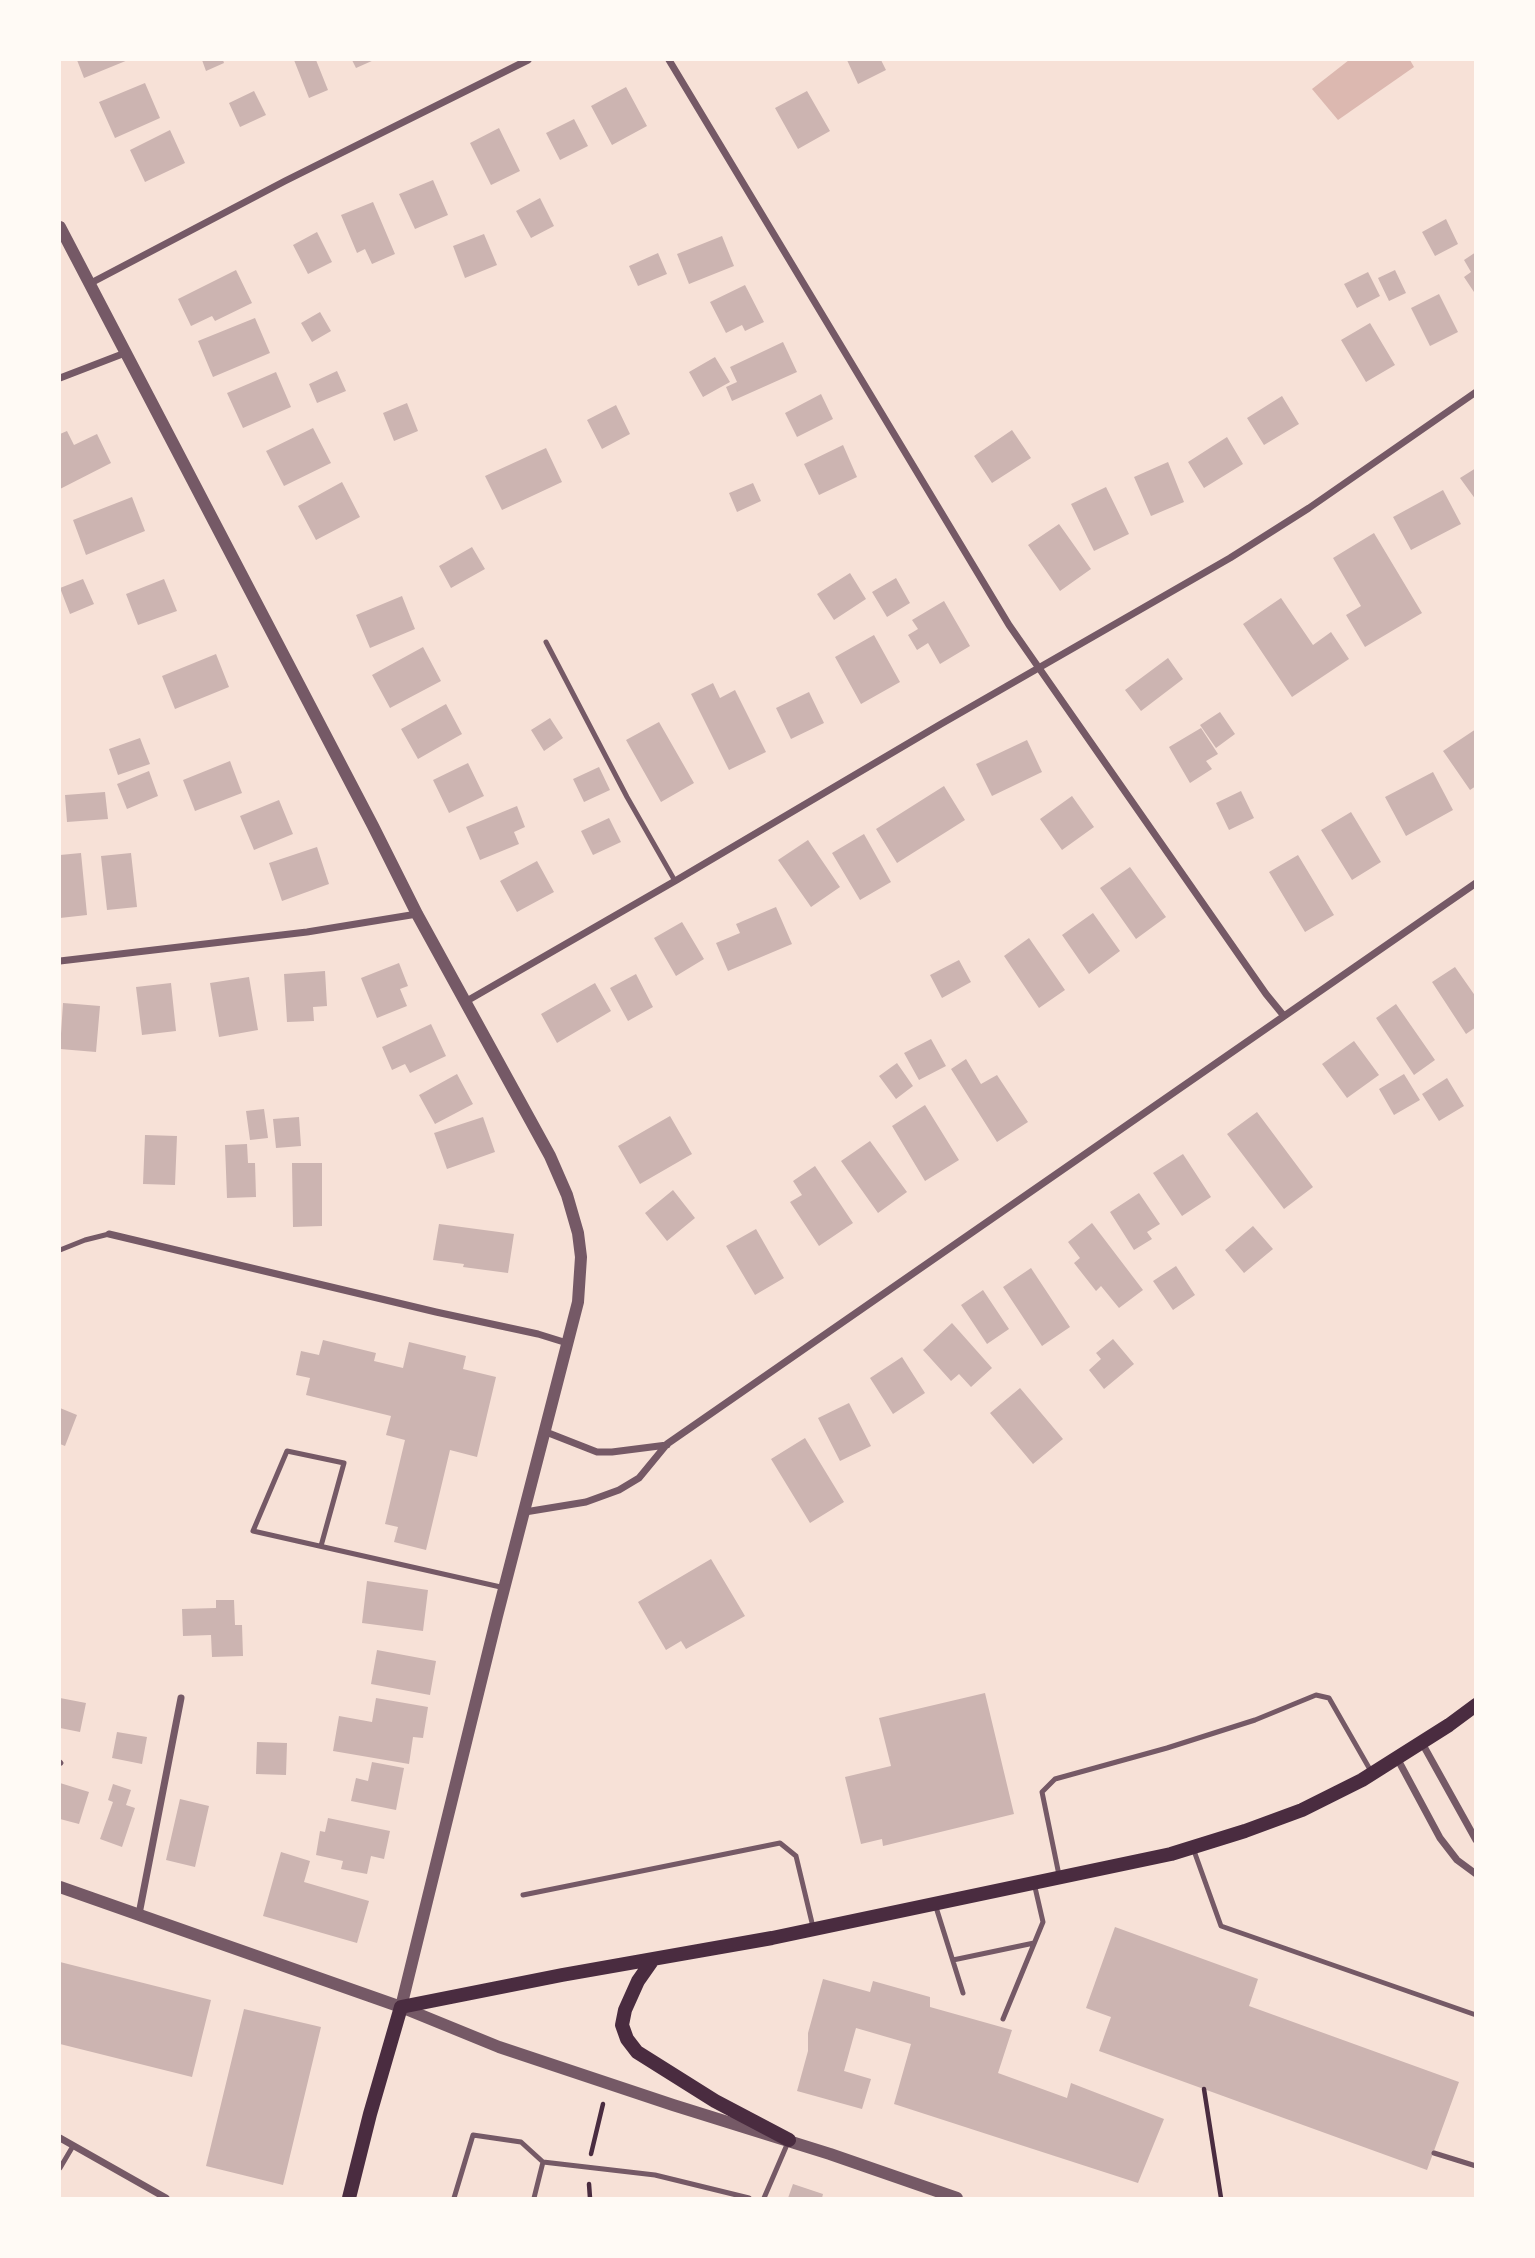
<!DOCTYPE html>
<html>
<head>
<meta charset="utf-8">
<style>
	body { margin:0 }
	#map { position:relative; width:1535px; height:2258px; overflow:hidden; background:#f7e1d7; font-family:Inter,sans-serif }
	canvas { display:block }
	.frame { position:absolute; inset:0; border:61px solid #fffaf5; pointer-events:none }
</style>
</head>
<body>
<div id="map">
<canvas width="1535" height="2258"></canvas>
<div class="frame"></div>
</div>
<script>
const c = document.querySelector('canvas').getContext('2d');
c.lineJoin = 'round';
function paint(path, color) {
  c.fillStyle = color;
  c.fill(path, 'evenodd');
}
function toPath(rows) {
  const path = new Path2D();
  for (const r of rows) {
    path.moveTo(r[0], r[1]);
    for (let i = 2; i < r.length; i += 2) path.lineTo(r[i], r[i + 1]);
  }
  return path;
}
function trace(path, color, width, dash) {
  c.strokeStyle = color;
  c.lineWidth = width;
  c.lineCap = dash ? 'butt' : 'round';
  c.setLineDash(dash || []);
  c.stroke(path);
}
paint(toPath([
	[1349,60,1410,60,1414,67,1338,120,1312,89]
]), '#dcb8b0');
paint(toPath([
	[77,60,128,60,84,78],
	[202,60,223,60,224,63,206,71],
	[294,60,316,60,328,90,309,98],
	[352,60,374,60,356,68],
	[847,60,881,60,886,70,858,84],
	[145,83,160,118,115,138,99,102],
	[626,87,647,126,612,145,591,106],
	[254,91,266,115,240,127,229,103],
	[807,91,830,131,798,149,775,108],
	[574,119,588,146,560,160,546,133],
	[499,128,520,171,491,185,470,143],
	[170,130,185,163,145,182,130,150],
	[433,180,448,215,415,229,399,194],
	[540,198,554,226,531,238,516,211],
	[373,202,395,254,372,264,365,249,357,253,341,215],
	[1446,219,1458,244,1435,256,1422,232],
	[317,232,332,262,308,274,293,245],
	[484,234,497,265,465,278,453,246],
	[722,236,734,266,689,284,677,254],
	[1476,252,1476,295,1464,277,1471,272,1464,260],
	[658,253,667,274,638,286,629,266],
	[236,270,252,303,215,321,212,316,191,326,178,299],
	[1395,270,1406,293,1389,301,1378,278],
	[1368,272,1380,296,1357,308,1344,284],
	[745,285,764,322,745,331,742,325,726,333,710,302],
	[1439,294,1458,332,1430,346,1411,308],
	[320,312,331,331,312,342,301,323],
	[255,318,270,353,213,377,198,341],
	[1370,323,1395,365,1366,382,1341,340],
	[783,342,797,372,732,401,726,387,737,382,730,367],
	[715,357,730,382,703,397,689,372],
	[337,371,346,391,317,403,309,384],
	[276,372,291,407,243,428,227,393],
	[821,394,833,419,797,437,785,413],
	[1282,396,1299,424,1264,445,1247,418],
	[407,403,418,431,394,441,383,413],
	[616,405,630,434,602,449,587,420],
	[313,428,331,463,284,486,266,451],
	[1012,430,1031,458,992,483,974,456],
	[67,431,74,445,97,434,111,463,60,489,60,434],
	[1227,437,1243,464,1204,488,1188,462],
	[843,445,857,477,819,495,804,464],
	[546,448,562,482,502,510,485,476],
	[1168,462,1184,502,1151,516,1134,477],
	[1476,468,1476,500,1460,478],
	[342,482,360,517,316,540,298,506],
	[753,483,761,501,737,512,729,493],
	[1106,487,1129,534,1094,551,1071,504],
	[1443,490,1461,524,1411,550,1393,517],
	[132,497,145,531,86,555,73,520],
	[1059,524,1091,569,1060,591,1028,545],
	[1374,533,1422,613,1365,647,1346,615,1361,606,1333,558],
	[472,547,485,569,451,588,439,566],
	[850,573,866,599,834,620,817,594],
	[896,578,910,603,887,617,872,592],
	[83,579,94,604,70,614,60,588],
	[164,579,177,611,138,625,126,594],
	[402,596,415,629,370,648,356,615],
	[1281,598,1313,645,1331,632,1349,659,1292,697,1243,624],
	[944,601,970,646,940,664,928,643,917,650,908,635,918,629,912,620],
	[874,635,900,682,861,704,835,657],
	[423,647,441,681,390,708,372,675],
	[216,654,229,687,175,709,162,676],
	[1168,658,1183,679,1141,711,1125,690],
	[713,683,720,698,735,690,766,752,729,770,691,694],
	[809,692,824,723,791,739,776,708],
	[446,704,462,734,418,759,401,729],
	[1220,712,1235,734,1216,748,1200,725],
	[550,718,563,738,544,751,531,730],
	[659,722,694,783,661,802,626,740],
	[1201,728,1218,754,1206,761,1212,769,1190,783,1169,747],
	[1476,729,1476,786,1470,790,1443,751],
	[140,738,150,764,118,775,109,749],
	[1027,740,1042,772,992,796,976,764],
	[230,761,242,793,195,811,183,780],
	[468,763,484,796,449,813,433,780],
	[599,767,610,790,584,802,573,779],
	[149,771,158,796,127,809,117,784],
	[1433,772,1453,810,1406,836,1385,797],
	[944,786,965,820,897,863,876,829],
	[1241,791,1254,818,1229,830,1216,803],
	[105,792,108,819,67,822,65,795],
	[1072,796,1094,827,1062,850,1040,819],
	[279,800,293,834,254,850,240,816],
	[517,806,525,827,514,832,519,844,480,860,466,827],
	[1351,812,1381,862,1352,880,1321,830],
	[609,818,621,842,593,855,581,831],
	[864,834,891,882,860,900,832,853],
	[808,840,840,887,811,907,778,860],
	[317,847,329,884,282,901,269,863],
	[81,853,87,915,60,918,60,855],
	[131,853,137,907,107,910,101,856],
	[1298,855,1334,915,1305,932,1269,872],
	[537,861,554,892,517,912,500,881],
	[1130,867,1166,917,1136,939,1100,888],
	[776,907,792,944,728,971,716,943,740,933,736,924],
	[1093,913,1120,951,1089,974,1062,935],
	[682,922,704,959,676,976,654,938],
	[1029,938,1065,990,1039,1008,1004,956],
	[959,960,971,982,942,998,930,975],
	[399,963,408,986,400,989,407,1006,377,1018,361,978],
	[1455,967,1476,997,1476,1027,1466,1034,1432,982],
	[325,971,327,1006,313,1007,314,1021,287,1022,284,974],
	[636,974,653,1007,628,1021,610,988],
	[249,977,258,1030,219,1037,210,983],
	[171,983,176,1031,142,1035,136,987],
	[595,983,611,1011,557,1043,541,1014],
	[63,1003,100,1006,96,1052,60,1049],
	[1396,1004,1435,1060,1414,1075,1376,1018],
	[431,1024,446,1056,410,1073,405,1064,392,1070,382,1047],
	[931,1039,946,1066,919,1080,904,1053],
	[1354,1041,1379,1075,1347,1098,1322,1064],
	[966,1059,981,1084,997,1075,1028,1122,997,1142,951,1069],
	[897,1063,913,1086,896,1099,879,1076],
	[457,1074,473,1104,435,1124,419,1095],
	[1404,1074,1420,1100,1394,1115,1379,1089],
	[1447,1078,1464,1106,1439,1121,1422,1094],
	[925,1105,959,1160,925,1181,892,1126],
	[264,1109,268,1138,250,1140,246,1111],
	[1257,1112,1313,1187,1284,1209,1227,1134],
	[670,1116,692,1154,640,1184,618,1146],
	[299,1117,301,1146,276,1148,273,1119],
	[483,1117,495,1152,447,1169,434,1133],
	[145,1135,177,1136,175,1185,143,1184],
	[870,1141,907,1192,878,1213,841,1161],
	[247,1144,248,1163,255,1163,256,1197,227,1198,225,1145],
	[1183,1154,1211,1197,1182,1216,1153,1173],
	[292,1163,322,1163,322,1226,293,1227],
	[815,1166,853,1223,819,1246,790,1202,802,1195,793,1181],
	[673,1190,695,1218,667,1241,645,1213],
	[1139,1193,1160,1224,1147,1232,1152,1239,1134,1250,1110,1212],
	[1092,1223,1143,1290,1119,1308,1101,1286,1096,1291,1074,1263,1080,1258,1068,1242],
	[439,1224,514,1234,508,1273,463,1267,464,1264,433,1260],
	[1253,1226,1273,1249,1244,1273,1225,1250],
	[756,1229,784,1278,755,1295,726,1246],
	[1176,1266,1195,1295,1173,1310,1153,1281],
	[1031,1268,1070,1327,1042,1346,1003,1287],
	[983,1290,1009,1329,987,1344,961,1305],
	[952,1323,992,1368,971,1387,959,1374,951,1381,923,1350],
	[1113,1339,1134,1364,1104,1389,1089,1370,1101,1359,1096,1353],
	[323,1340,376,1353,374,1361,403,1368,409,1342,466,1356,463,1369,496,1377,477,1457,450,1450,426,1550,394,1542,398,1527,385,1524,405,1440,386,1435,391,1416,306,1395,310,1378,296,1375,301,1351,319,1355],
	[902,1357,925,1393,893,1414,870,1378],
	[1020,1388,1063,1439,1033,1464,990,1413],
	[849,1403,871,1446,840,1461,818,1418],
	[60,1408,77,1415,65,1446,60,1444],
	[805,1438,844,1502,810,1523,771,1459],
	[711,1559,745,1616,686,1649,681,1641,666,1650,638,1602],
	[367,1581,428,1590,423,1631,362,1623],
	[216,1600,234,1600,235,1625,242,1625,243,1656,212,1657,211,1635,183,1636,182,1609,216,1608],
	[377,1650,436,1661,430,1695,371,1684],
	[985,1693,1014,1814,883,1846,882,1839,861,1844,845,1777,891,1766,879,1718],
	[60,1698,86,1703,80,1732,60,1728],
	[376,1698,428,1707,423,1738,413,1737,409,1764,333,1751,339,1716,372,1722],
	[117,1732,147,1737,142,1764,112,1758],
	[257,1742,287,1743,286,1775,256,1774],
	[372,1762,404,1768,396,1810,351,1801,356,1778,368,1781],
	[60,1783,89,1792,79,1824,60,1819],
	[113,1784,131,1790,126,1805,135,1808,122,1847,100,1839,113,1802,108,1800],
	[180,1799,209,1806,195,1867,166,1860],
	[328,1818,390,1831,384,1859,371,1856,367,1874,341,1869,343,1861,316,1855,320,1831,325,1832],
	[281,1852,310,1861,304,1882,369,1901,357,1943,263,1916],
	[1115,1927,1258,1979,1249,2006,1459,2082,1427,2170,1099,2051,1111,2017,1086,2008],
	[60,1962,211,2000,192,2077,60,2044],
	[823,1979,870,1992,873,1981,930,1997,930,2007,1012,2030,998,2073,1067,2098,1071,2083,1164,2119,1138,2183,894,2104,911,2044,856,2028,844,2071,871,2079,862,2109,797,2091,808,2051,808,2033],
	[244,2009,321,2027,283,2185,206,2166],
	[793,2184,823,2194,822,2198,788,2198]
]), '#ccb4b1');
trace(toPath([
	[1204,2089,1221,2198],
	[591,2154,603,2104],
	[589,2184,590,2198]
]), '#4a2c40', 4.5);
trace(toPath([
	[546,642,627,797,675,881],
	[60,1250,85,1240,109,1234],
	[321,1546,344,1463,287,1451,253,1531,505,1588],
	[60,1762,61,1763],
	[1193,1848,1221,1926,1476,2015],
	[1059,1875,1042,1792,1055,1779,1167,1748,1255,1720,1316,1695,1329,1698,1372,1773],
	[523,1895,780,1843,796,1856,813,1927],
	[935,1904,963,1993],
	[953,1960,1034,1943],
	[1003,2019,1043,1922,1034,1883],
	[1434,2153,1476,2166],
	[60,2168,73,2146],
	[454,2198,473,2135,521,2142,543,2162],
	[534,2198,543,2162,655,2175,749,2198],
	[764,2198,789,2140]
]), '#755966', 5);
trace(toPath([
	[669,60,1009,625,1266,994,1284,1016],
	[89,284,285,181,528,60],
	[60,378,125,353],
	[60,961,307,932,417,914],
	[465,1002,675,881,941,724,1230,558,1309,508,1476,392],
	[109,1234,436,1312,538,1334,567,1343],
	[546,1432,597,1452,612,1452,667,1445],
	[525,1512,586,1502,619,1490,639,1478,667,1444,1476,883],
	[1422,1743,1476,1840],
	[1397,1758,1440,1838,1457,1860,1476,1874],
	[139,1914,181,1698],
	[60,2138,166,2198]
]), '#755966', 7);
trace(toPath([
	[60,227,373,826,417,914,550,1156,567,1195,578,1233,581,1257,578,1302,497,1616,401,2007],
	[60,1887,401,2007,499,2047,673,2105,830,2154,957,2198]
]), '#755966', 12);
trace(toPath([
	[652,1961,638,1981,625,2010,622,2025,627,2039,637,2052,715,2101,789,2140],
	[349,2198,370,2114,401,2007,562,1975,772,1938,1171,1854,1245,1831,1302,1810,1362,1780,1449,1725,1476,1705]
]), '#4a2c40', 14);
</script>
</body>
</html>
